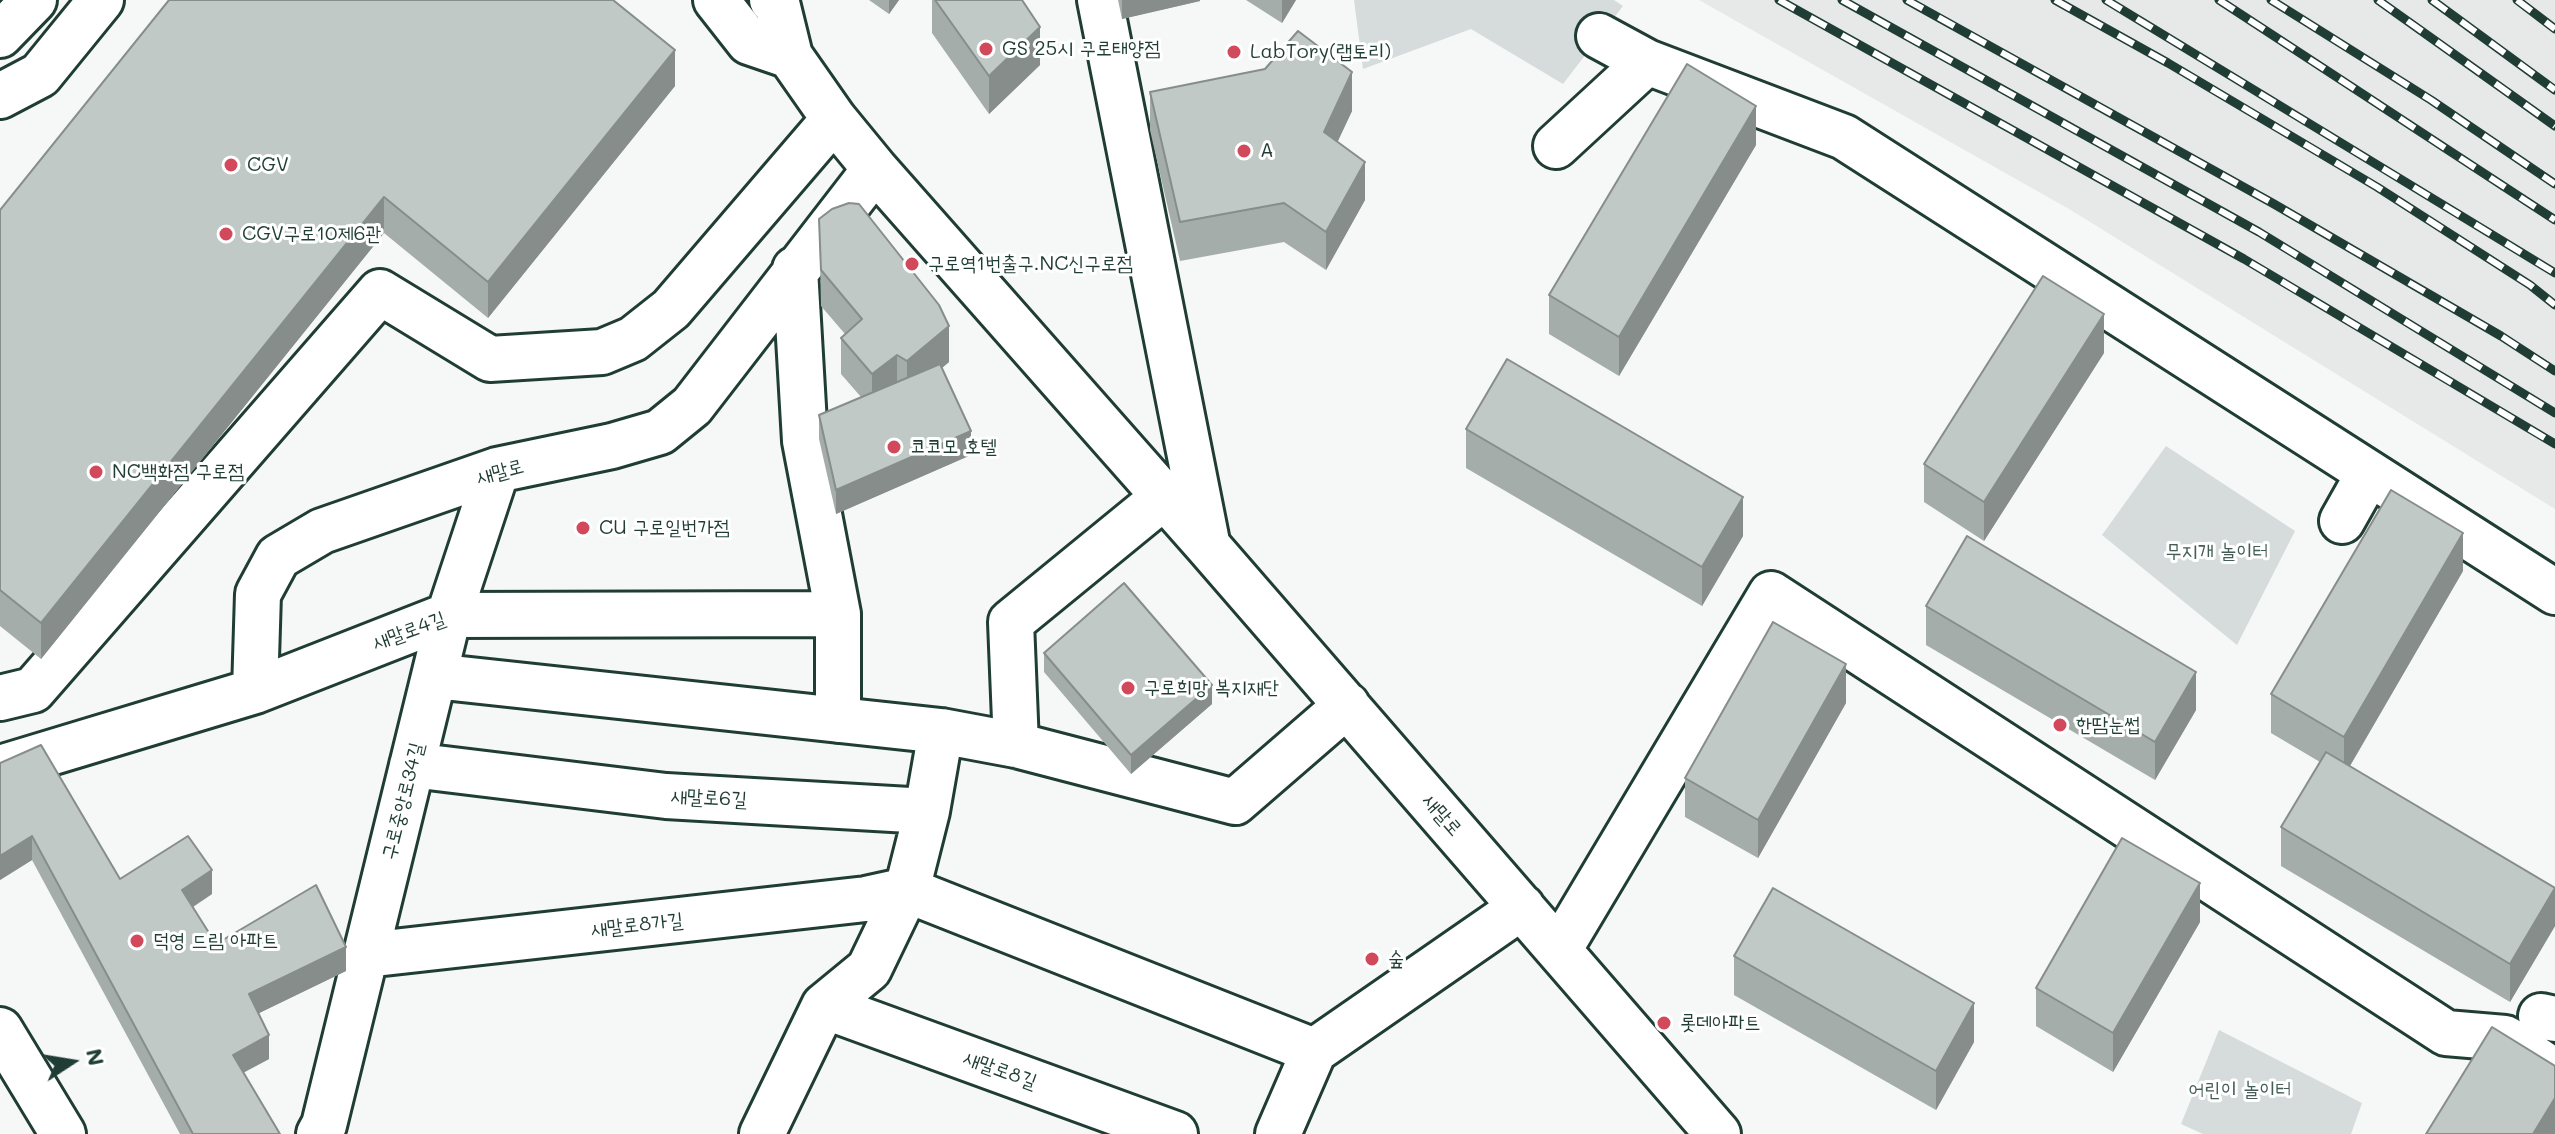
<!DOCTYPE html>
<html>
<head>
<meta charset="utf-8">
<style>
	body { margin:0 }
	#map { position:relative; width:2555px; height:1134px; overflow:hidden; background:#f6f7f7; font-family:Mali,sans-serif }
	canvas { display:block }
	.north { position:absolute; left:32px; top:1022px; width:80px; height:80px; -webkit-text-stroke:6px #fff; paint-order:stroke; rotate:78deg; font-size:22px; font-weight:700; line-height:32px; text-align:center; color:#1f3d34 }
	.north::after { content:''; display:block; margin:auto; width:28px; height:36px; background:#1f3d34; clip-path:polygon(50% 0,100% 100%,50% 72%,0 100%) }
</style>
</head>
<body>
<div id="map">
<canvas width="2555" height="1134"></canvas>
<div class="north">N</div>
</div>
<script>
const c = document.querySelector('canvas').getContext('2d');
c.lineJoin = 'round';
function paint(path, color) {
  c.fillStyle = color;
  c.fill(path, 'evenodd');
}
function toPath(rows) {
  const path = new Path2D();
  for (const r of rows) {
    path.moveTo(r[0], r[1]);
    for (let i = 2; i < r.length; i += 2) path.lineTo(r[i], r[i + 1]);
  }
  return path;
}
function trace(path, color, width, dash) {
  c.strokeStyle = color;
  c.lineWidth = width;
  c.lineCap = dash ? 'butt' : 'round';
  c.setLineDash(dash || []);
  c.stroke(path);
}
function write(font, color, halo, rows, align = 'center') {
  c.font = font + ' Mali,"Poor Story",sans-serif';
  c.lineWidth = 6;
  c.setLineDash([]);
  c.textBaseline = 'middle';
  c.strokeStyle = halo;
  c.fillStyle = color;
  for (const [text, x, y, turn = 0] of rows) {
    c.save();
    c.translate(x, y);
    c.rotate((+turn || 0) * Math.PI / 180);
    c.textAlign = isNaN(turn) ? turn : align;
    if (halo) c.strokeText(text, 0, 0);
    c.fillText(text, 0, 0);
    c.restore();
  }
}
paint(toPath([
	[1699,0,2555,0,2555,509,2069,209]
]), '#e6e9e8');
paint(toPath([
	[1354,0,1614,0,1623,6,1563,84,1471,29,1363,69],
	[2166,446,2295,531,2237,645,2102,535],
	[2219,1030,2362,1103,2351,1134,2203,1134,2181,1124]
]), '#d6dcdb');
const minor = toPath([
	[716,0,749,42,790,56],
	[772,0,778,7,790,56,834,119,875,169,1207,545,1718,1134],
	[1100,0,1207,542],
	[1599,36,1647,62],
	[1556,146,1647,62,1844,137,2555,592],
	[795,269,805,441,838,614,838,720],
	[2342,521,2369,473],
	[434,676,941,731,1016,745,1235,802,1347,705],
	[255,691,258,594,278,557,322,531,497,470,612,446,660,432,692,406,875,169],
	[0,698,33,690,380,292,490,359,602,352,633,339,671,309,834,119],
	[1016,745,1011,622,1165,496],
	[412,765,666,796,927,811],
	[0,768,255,691,449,615,838,614],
	[1559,950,1771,594,2446,1033,2505,1038,2555,1072],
	[366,955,866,899,907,890,927,811,941,731],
	[824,1006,1175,1134],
	[2541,1016,2555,1019],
	[0,1030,63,1134],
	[319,1134,324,1125,449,615,497,470],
	[762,1134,824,1006,869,969,907,890,1314,1051],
	[1278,1134,1314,1051,1522,907]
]);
const major = toPath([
	[0,35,34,0],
	[0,96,40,75,101,0]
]);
trace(minor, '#1f3d34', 50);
trace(major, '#1f3d34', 50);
trace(minor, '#fff', 44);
trace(major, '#fff', 44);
const rail = toPath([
	[1779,0,2244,259,2555,444],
	[1842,0,2259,232,2555,413],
	[1907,0,2274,204,2501,336,2555,371],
	[2055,0,2168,63,2377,187,2530,285,2555,305],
	[2106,0,2555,273],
	[2219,0,2555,220],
	[2271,0,2431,100,2555,184],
	[2378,0,2555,126],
	[2432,0,2555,90],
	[2517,0,2555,29]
]);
trace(rail, '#1f3d34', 9);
trace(rail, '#fff', 6, [18]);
paint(toPath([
	[869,0,899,0,889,14],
	[932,0,1022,0,1040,65,989,114,932,33],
	[1118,0,1200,0,1200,1,1122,19],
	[1246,0,1296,0,1282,23],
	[675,86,488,318,384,233,41,659,0,626,0,210],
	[1150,92,1352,111,1337,142,1365,200,1326,270,1284,242,1180,261,1150,130],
	[1756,145,1619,376,1549,334,1549,295],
	[819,219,949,362,942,368,971,455,836,514,819,439,819,415,861,397,841,374,841,338,845,334,821,306],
	[2104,353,1984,541,1924,502,1924,464],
	[1466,429,1743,536,1702,606,1466,468],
	[2463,571,2350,766,2555,926,2510,1002,2281,866,2281,827,2320,762,2271,733,2271,694],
	[1926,606,2196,710,2155,780,1926,645],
	[1044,653,1212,704,1131,774,1044,672],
	[1846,703,1758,858,1685,817,1685,778],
	[0,763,120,879,212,894,193,907,216,944,346,971,259,1013,269,1059,243,1073,280,1134,180,1134,32,860,0,880],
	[2200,922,2113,1072,2036,1026,2036,988],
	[1734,956,1974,1042,1936,1110,1734,995]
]), '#a5adaa');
paint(toPath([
	[889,0,899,0,889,14],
	[1122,0,1200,0,1200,1,1122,19],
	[1282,0,1296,0,1282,23],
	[1040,27,1040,65,989,114,989,76],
	[675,50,675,86,488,318,488,282],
	[1352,72,1352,111,1324,171,1324,132],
	[1756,106,1756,145,1619,376,1619,337],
	[1365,162,1365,200,1326,270,1326,232],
	[384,197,384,233,41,659,41,623],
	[2104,314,2104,353,1984,541,1984,502],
	[949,326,949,362,907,397,907,361],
	[897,355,897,391,872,410,872,374],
	[971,431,971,455,836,514,836,490],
	[1743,497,1743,536,1702,606,1702,567],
	[2463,533,2463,571,2344,776,2344,737],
	[1846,664,1846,703,1758,858,1758,820],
	[2196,672,2196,710,2155,780,2155,742],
	[1212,685,1212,704,1131,774,1131,755],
	[32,836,32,860,0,880,0,856],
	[212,870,212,894,182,914,182,890],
	[2200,883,2200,922,2113,1072,2113,1033],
	[2555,888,2555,926,2510,1002,2510,964],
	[346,947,346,971,249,1018,249,994],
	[1974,1003,1974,1042,1936,1110,1936,1071],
	[269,1035,269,1059,233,1078,233,1055],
	[2555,1098,2555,1134,2533,1134]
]), '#868d8b');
const building = toPath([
	[169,0,613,0,675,50,488,282,384,197,41,623,0,590,0,210,169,0],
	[935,0,1022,0,1040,27,989,76,935,0],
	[1298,31,1352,72,1324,132,1365,162,1326,232,1284,203,1180,222,1150,92,1265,69,1298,31],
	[1687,64,1756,106,1619,337,1549,295,1687,64],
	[849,203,859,204,939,305,949,326,907,361,897,355,872,374,841,338,862,319,821,270,819,219,832,209,849,203],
	[2043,276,2104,314,1984,502,1924,464,2043,276],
	[1507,359,1743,497,1702,567,1466,429,1507,359],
	[940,364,971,431,836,490,819,415,940,364],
	[2391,490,2463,533,2344,737,2271,694,2391,490],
	[1967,536,2196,672,2155,742,1926,606,1967,536],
	[1124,583,1212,685,1131,755,1044,653,1124,583],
	[1773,622,1846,664,1758,820,1685,778,1773,622],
	[41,745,120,879,188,836,212,870,182,890,216,944,316,885,346,947,249,994,269,1035,233,1055,280,1134,193,1134,32,836,0,856,0,763,41,745],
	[2326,752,2555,888,2510,964,2281,827,2326,752],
	[2122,838,2200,883,2113,1033,2036,988,2122,838],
	[1773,888,1974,1003,1936,1071,1734,956,1773,888],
	[2492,1027,2555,1066,2555,1098,2533,1134,2426,1134,2492,1027]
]);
paint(building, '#c0c9c6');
trace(building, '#868d8b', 2);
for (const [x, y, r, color] of [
	[986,49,8,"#d1495b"],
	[1234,52,8,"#d1495b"],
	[1244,151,8,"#d1495b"],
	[231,165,8,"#d1495b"],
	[226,234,8,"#d1495b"],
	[912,264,8,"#d1495b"],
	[894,447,8,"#d1495b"],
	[96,472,8,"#d1495b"],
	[583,528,8,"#d1495b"],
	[1128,688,8,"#d1495b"],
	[2060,725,8,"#d1495b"],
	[137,941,8,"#d1495b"],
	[1372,959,8,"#d1495b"],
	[1664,1023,8,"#d1495b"]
]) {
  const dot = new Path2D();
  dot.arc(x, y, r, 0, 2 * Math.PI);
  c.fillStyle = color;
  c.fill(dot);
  trace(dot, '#fff', 3);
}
write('20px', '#1f3d34', '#fff', [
	["GS 25시 구로태양점",1002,49],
	["LabTory(랩토리)",1250,52],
	["A",1260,151],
	["CGV",247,165],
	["CGV구로10제6관",242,234],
	["구로역1번출구.NC신구로점",928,264],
	["코코모 호텔",910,447],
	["NC백화점 구로점",112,472],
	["CU 구로일번가점",599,528],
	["구로희망 복지재단",1144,688],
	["한땀눈썹",2076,725],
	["덕영 드림 아파트",153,941],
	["숲",1388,959],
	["롯데아파트",1680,1023]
], 'left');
write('20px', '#1f3d34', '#fff', [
	["새말로",500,472,-15],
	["새말로4길",409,631,-20],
	["새말로6길",709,798,3],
	["구로중앙로34길",403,801,-76],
	["새말로",1442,815,49],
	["새말로8가길",637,925,-6],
	["새말로8길",1000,1070,20]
]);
write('20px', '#445d55', '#fff', [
	["무지개 놀이터",2217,552],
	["어린이 놀이터",2240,1090]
]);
</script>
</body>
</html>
